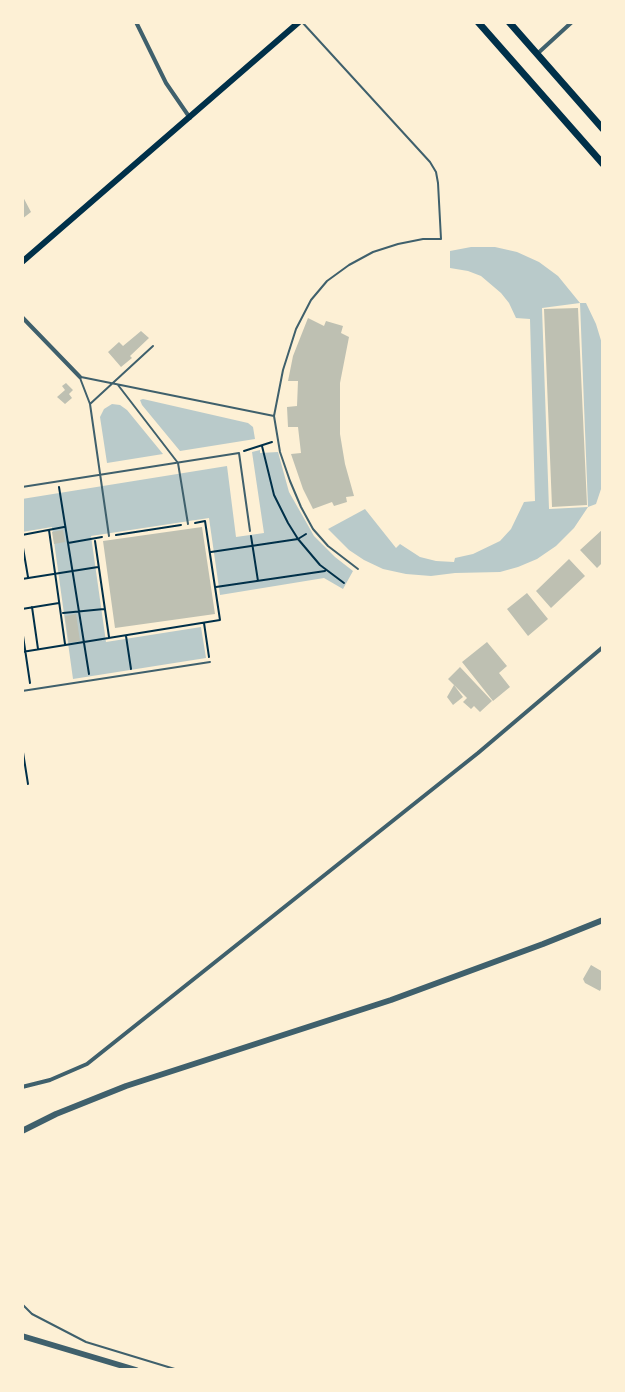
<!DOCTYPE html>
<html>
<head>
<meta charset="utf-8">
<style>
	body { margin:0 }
	#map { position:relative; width:625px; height:1392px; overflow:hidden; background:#fdf0d5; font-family:"Noto Sans",sans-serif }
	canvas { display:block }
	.frame { position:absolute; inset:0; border:24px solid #fdf0d5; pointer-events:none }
</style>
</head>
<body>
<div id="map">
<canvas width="625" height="1392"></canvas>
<div class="frame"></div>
</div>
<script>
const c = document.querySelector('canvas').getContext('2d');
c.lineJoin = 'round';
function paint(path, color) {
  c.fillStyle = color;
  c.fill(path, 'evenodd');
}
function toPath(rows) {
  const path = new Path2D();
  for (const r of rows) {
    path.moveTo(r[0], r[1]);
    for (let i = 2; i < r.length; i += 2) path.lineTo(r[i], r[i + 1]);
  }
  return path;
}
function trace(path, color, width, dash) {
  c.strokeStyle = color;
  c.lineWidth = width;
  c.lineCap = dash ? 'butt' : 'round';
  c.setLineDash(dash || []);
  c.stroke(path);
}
paint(toPath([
	[471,247,495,247,517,252,539,262,558,276,580,303,586,303,596,324,603,347,603,483,596,504,588,507,574,528,556,546,537,559,518,567,500,572,455,573,431,576,406,574,383,569,364,560,349,550,328,529,365,509,396,548,400,544,420,557,436,561,454,562,455,558,473,554,500,541,511,529,524,502,535,501,530,319,516,318,509,303,501,293,481,276,468,271,450,268,450,251],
	[580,303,588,507,549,509,542,308],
	[143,399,248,423,253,427,255,439,180,451,142,405,140,400],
	[112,404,120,405,127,410,163,454,107,463,100,417,104,409],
	[260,450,260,453,278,452,289,492,314,536,335,557,353,571,343,589,324,578,220,595,209,518,91,536,106,642,201,627,206,658,73,679,52,527,22,532,22,499,227,466,236,537,264,533,252,452]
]), '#b9caca');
paint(toPath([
	[22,195,31,212,22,219],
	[578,308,587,505,552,507,544,309],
	[308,318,324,326,326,321,343,326,341,333,349,337,340,383,340,434,345,464,354,496,346,497,347,502,334,506,332,502,313,509,303,489,291,454,301,453,298,427,288,427,287,407,297,406,298,381,288,381,293,356],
	[141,331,149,338,130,356,132,358,121,367,108,352,119,342,123,346],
	[66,383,73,390,69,394,72,398,65,404,57,397,65,390,62,386],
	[202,527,215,614,115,628,103,541],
	[603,529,603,562,597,568,580,550],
	[63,530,65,542,54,544,52,532],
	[569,559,585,576,551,608,536,591],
	[527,593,548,619,528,636,507,609],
	[76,614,80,641,69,643,65,616],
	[487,642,507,666,499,673,510,687,493,701,462,662],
	[460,667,492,701,480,712,474,706,471,709,463,702,467,698,448,679],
	[454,685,463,697,453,705,447,697],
	[591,965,603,972,603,984,600,991,585,983,583,979]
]), '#bec0b2');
trace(toPath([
	[262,446,274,495,288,523,298,539,320,565,344,583],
	[244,451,272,442],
	[59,487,89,674],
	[49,530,65,644],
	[22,535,64,527],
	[116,535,181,525],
	[251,536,258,581],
	[95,541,109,637],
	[22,542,28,577],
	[68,543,102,537],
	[211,552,298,539,306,534],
	[22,579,98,567],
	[216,587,325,571],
	[32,607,38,649],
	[22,609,59,603],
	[63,613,104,609],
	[204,623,209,657],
	[22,629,30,683],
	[126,636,131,669],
	[22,652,220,620,205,521,195,523],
	[22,746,28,784]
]), '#003049', 2);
trace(toPath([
	[302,22,430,162,436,172,438,183,441,239,423,239,398,244,373,252,349,265,327,281,311,300,296,329,283,370,274,416,280,452,290,481,301,507,313,529,328,546,358,569],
	[81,377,274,416],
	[80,378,90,404,109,536],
	[118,385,178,463,188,524],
	[90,404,153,346],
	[22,487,239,453,250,531],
	[22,691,210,662],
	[22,1304,32,1314,86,1342,178,1370]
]), '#3f606c', 2);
trace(toPath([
	[136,22,166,83,190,118],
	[537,54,572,22],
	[22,317,80,377],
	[22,1087,50,1080,87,1064,478,753,603,647]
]), '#3f606c', 4);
trace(toPath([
	[22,1131,56,1114,126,1086,391,1000,543,944,603,920],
	[22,1336,136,1370]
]), '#3f606c', 6);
trace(toPath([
	[22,262,299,22]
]), '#003049', 6);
trace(toPath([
	[478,22,603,164],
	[509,22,603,129]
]), '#003049', 7);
</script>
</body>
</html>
